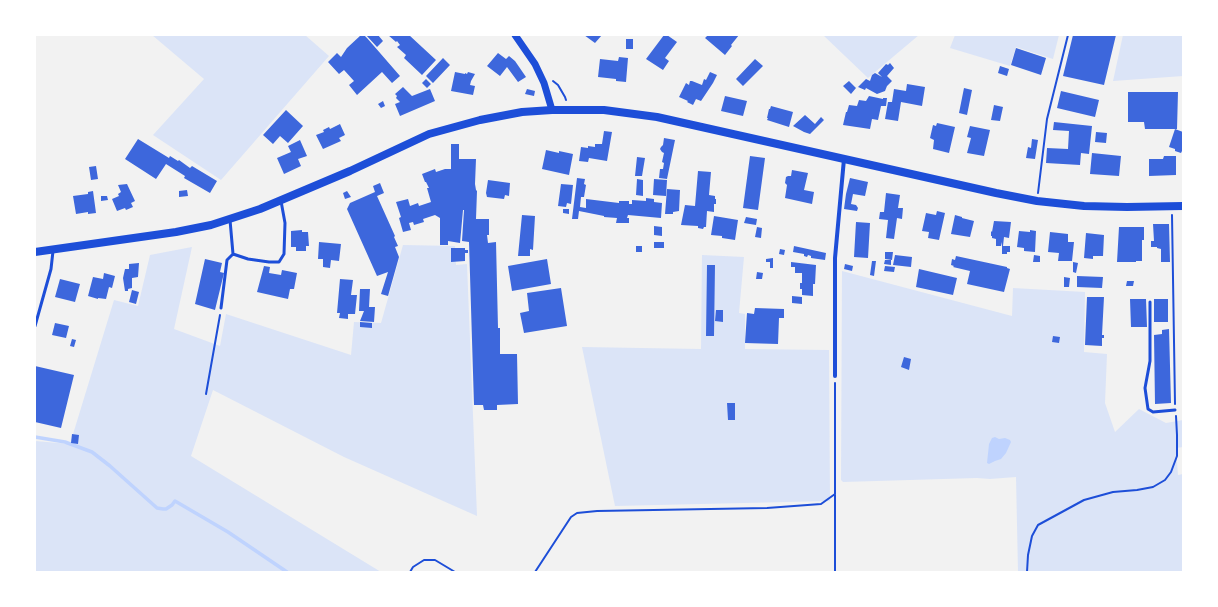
<!DOCTYPE html>
<html>
<head>
<meta charset="utf-8">
<style>
	body { margin:0 }
	#map { position:relative; width:1218px; height:607px; overflow:hidden; background:#f2f2f2; font-family:"Archivo Narrow",sans-serif }
	canvas { display:block }
	.frame { position:absolute; inset:0; border:36px solid #fff; pointer-events:none }
</style>
</head>
<body>
<div id="map">
<canvas width="1218" height="607"></canvas>
<div class="frame"></div>
</div>
<script>
const c = document.querySelector('canvas').getContext('2d');
c.lineJoin = 'round';
function paint(path, color) {
  c.fillStyle = color;
  c.fill(path, 'evenodd');
}
function toPath(rows) {
  const path = new Path2D();
  for (const r of rows) {
    path.moveTo(r[0], r[1]);
    for (let i = 2; i < r.length; i += 2) path.lineTo(r[i], r[i + 1]);
  }
  return path;
}
function trace(path, color, width, dash) {
  c.strokeStyle = color;
  c.lineWidth = width;
  c.lineCap = dash ? 'butt' : 'round';
  c.setLineDash(dash || []);
  c.stroke(path);
}
paint(toPath([
	[152,35,305,35,329,56,221,180,153,135,204,79],
	[823,35,919,35,868,78],
	[955,35,1059,35,1053,59,1016,47,1010,66,950,48],
	[1123,35,1183,35,1183,76,1113,81],
	[403,245,455,246,456,265,467,264,477,516,344,457,213,390,191,456,381,572,35,572,35,441,70,444,114,300,138,306,150,255,192,247,174,329,220,346,226,314,351,355,354,322,381,323],
	[702,255,744,257,739,313,745,314,745,349,829,350,830,501,615,506,582,347,701,349],
	[842,271,1012,316,1013,288,1085,292,1084,352,1107,354,1105,403,1115,432,1139,409,1166,423,1183,420,1183,447,1176,448,1178,475,1183,474,1183,572,1018,572,1016,477,990,479,977,478,843,482,841,480]
]), '#dbe4f7');
paint(toPath([
	[995,437,999,439,1005,438,1010,440,1011,442,1006,453,1001,459,995,461,989,464,987,463,989,444,992,438]
]), '#bfd3fe');
trace(toPath([
	[35,437,65,442,92,452,110,466,157,508,163,509,166,509,172,505,175,501,228,532,287,572]
]), '#bfd3fe', 3.5);
paint(toPath([
	[361,35,364,35,367,38,400,76,392,83,382,72,357,95,349,85,354,81,344,70,339,74,328,62,337,53,341,57,347,48],
	[366,35,378,35,383,41,377,47],
	[388,35,409,35,436,60,422,75,404,58,406,55,397,47,400,45,397,41,396,42],
	[584,35,602,35,595,43],
	[664,35,667,35,677,42,665,58,669,61,663,70,646,59],
	[708,35,739,35,731,45,732,46,725,55,705,38],
	[1073,35,1116,35,1104,85,1063,76],
	[626,39,633,39,633,49,626,49],
	[1016,48,1046,58,1041,75,1011,65],
	[498,53,506,59,509,56,515,61,526,77,518,82,507,67,500,76,487,66],
	[619,57,628,58,626,82,616,81,616,79,598,77,600,59,618,61],
	[443,58,450,65,433,83,426,76],
	[755,59,763,66,743,86,736,79],
	[890,63,894,68,887,76,892,81,887,86,885,91,877,94,866,88,865,90,858,87,866,79,870,81,872,75,875,73,882,77,878,73,886,64,888,65],
	[1000,66,1009,69,1007,76,998,73],
	[455,72,465,74,465,73,467,74,468,72,475,74,471,81,470,85,475,86,473,95,451,91],
	[710,72,717,75,713,83,701,101,696,99,693,105,687,102,688,101,679,97,686,83,689,85,690,81,692,81,702,85,704,79,706,80],
	[426,79,431,84,427,88,422,83],
	[849,81,856,88,851,94,843,86],
	[907,84,925,87,922,106,901,102,898,121,885,119,888,102,892,102,894,89,906,91],
	[403,87,412,96,430,89,435,101,400,116,395,104,400,102,396,98,397,96,395,94],
	[964,88,972,90,967,115,959,113],
	[527,89,535,91,534,96,525,94],
	[1061,91,1099,100,1095,117,1057,108],
	[1128,92,1178,92,1177,129,1145,129,1144,122,1128,122],
	[725,96,747,101,743,116,721,111],
	[869,96,883,99,883,98,887,98,886,106,881,106,878,120,872,119,870,129,843,125,846,112,847,112,849,105,857,106,859,100,866,101],
	[383,101,385,106,381,108,378,104],
	[994,105,1003,107,1000,121,991,120],
	[771,106,793,112,789,127,767,120,768,118,767,118,769,109,770,109],
	[286,110,303,126,288,143,280,136,273,144,263,135],
	[805,115,815,124,821,117,824,120,810,134,804,132,793,126],
	[1054,122,1092,126,1089,154,1081,153,1080,165,1046,163,1047,148,1068,149,1069,131,1053,130],
	[937,123,955,127,949,153,933,149,934,140,930,138,933,125,936,126],
	[340,124,345,135,339,138,341,141,323,149,316,135,324,132,323,130,329,127,330,129],
	[970,126,990,130,984,156,967,153,971,138,967,137],
	[1175,129,1183,132,1183,152,1182,151,1181,153,1175,151,1175,149,1169,147],
	[604,131,612,132,607,161,589,158,588,162,579,161,581,147,588,148,588,146,595,147,595,144,602,144],
	[1096,132,1107,133,1106,143,1095,142],
	[664,138,675,140,667,179,659,178,660,169,663,169,664,163,662,162,664,153,662,152,660,149,661,147,663,145],
	[138,139,169,158,170,156,178,161,179,160,190,168,192,166,217,181,210,193,184,178,185,176,166,164,156,179,125,159],
	[1032,139,1038,140,1035,159,1026,158,1028,147,1031,148],
	[300,140,307,156,298,159,301,166,284,174,277,158,291,152,288,146],
	[451,144,459,144,459,159,476,159,475,184,476,190,477,191,476,219,489,219,489,235,487,235,488,243,496,242,498,328,500,328,500,354,517,354,518,404,497,405,497,410,484,410,483,405,474,405,469,242,462,241,464,210,463,210,460,243,448,241,448,245,440,245,440,218,435,215,423,219,424,222,414,225,413,222,409,223,411,230,403,232,399,218,401,217,396,202,408,199,410,206,418,203,419,206,431,202,427,188,429,188,426,182,425,182,422,174,435,169,436,172,445,169,451,169],
	[546,150,559,153,559,151,573,154,569,175,542,169],
	[1092,153,1121,156,1119,176,1090,174],
	[750,156,765,158,758,210,743,208],
	[1164,156,1176,156,1176,175,1149,176,1149,159,1163,159],
	[637,157,645,158,642,176,635,176],
	[96,166,98,179,91,180,89,167],
	[792,170,808,173,804,190,814,192,812,204,785,198,787,185,785,183,786,177,788,176,791,176],
	[698,171,711,172,709,195,715,196,715,199,716,199,716,204,714,204,714,212,707,211,706,227,704,227,703,229,698,228,698,226,681,225,685,205,695,206],
	[577,178,585,179,584,184,586,185,584,197,581,197,580,207,586,208,586,199,619,203,619,201,629,201,629,204,632,204,632,200,646,201,646,198,654,199,654,202,662,203,661,218,628,215,627,218,629,218,629,223,616,223,617,218,604,217,604,216,579,211,578,219,572,219],
	[850,178,868,182,865,196,853,194,851,204,856,205,858,208,857,211,844,209,846,194],
	[637,179,643,180,643,196,636,195],
	[654,179,667,180,666,196,653,195],
	[488,180,510,183,509,196,505,195,504,199,487,197,486,193],
	[380,183,384,193,377,196,395,236,394,237,398,246,395,247,399,257,388,296,381,294,388,272,377,276,347,209,350,203,375,192,373,186],
	[127,184,135,201,131,203,133,207,126,210,125,208,117,211,112,199,119,196,118,194,121,192,118,185],
	[561,184,573,185,571,204,567,203,566,207,558,206],
	[667,189,680,190,679,211,673,212,673,214,665,214],
	[187,190,188,196,179,197,179,191],
	[93,191,96,213,88,214,88,212,76,214,73,196,88,194,88,192],
	[347,191,351,197,345,199,343,193],
	[886,193,900,195,898,208,903,208,902,219,897,218,894,239,886,238,888,220,879,219,880,212,884,212],
	[101,196,107,196,108,200,101,201],
	[563,209,569,209,569,214,563,213],
	[937,211,945,213,939,240,928,238,929,232,922,231,926,213,936,215],
	[522,215,535,216,533,250,530,249,530,256,518,256],
	[955,215,962,217,962,218,974,221,970,237,951,234],
	[714,216,738,220,735,240,722,238,722,236,711,235],
	[746,217,757,219,756,225,744,223],
	[994,221,1011,222,1009,238,1004,237,1003,246,1010,246,1010,252,1007,252,1007,254,1002,254,1002,242,1001,246,996,246,996,239,992,238,992,236,991,236,991,231,992,232],
	[856,222,870,223,868,258,854,257],
	[1153,224,1169,224,1170,262,1161,262,1161,249,1157,248,1157,247,1151,247,1151,241,1154,241],
	[654,226,662,227,662,236,654,235],
	[757,227,762,228,761,238,755,237],
	[1119,227,1144,227,1144,240,1142,240,1142,261,1136,261,1136,262,1117,262],
	[302,230,302,232,308,232,309,246,306,246,306,251,296,251,296,247,291,247,291,231],
	[1030,230,1036,231,1035,252,1024,251,1024,248,1017,247,1019,231,1030,232],
	[1050,232,1068,234,1068,242,1074,242,1072,261,1058,261,1059,253,1048,252],
	[1086,233,1104,235,1103,256,1093,256,1093,259,1084,258],
	[319,242,341,244,339,261,331,260,330,268,323,267,323,259,318,259],
	[654,242,664,242,664,248,654,248],
	[636,246,642,246,642,252,636,252],
	[794,246,826,253,825,260,811,258,811,256,808,255,807,257,804,256,804,254,793,252],
	[451,248,465,248,465,250,468,250,468,253,465,253,465,261,451,262],
	[780,249,785,250,784,255,779,254],
	[885,252,893,252,892,260,885,259],
	[895,255,912,257,911,267,893,265],
	[1034,255,1040,256,1040,262,1033,262],
	[956,256,1007,267,1007,268,1010,269,1004,292,967,284,970,271,953,267,954,266,951,265,952,259,955,260],
	[773,258,773,268,770,268,770,262,766,262,766,259],
	[205,259,222,263,220,272,224,273,215,310,195,304],
	[547,259,551,284,512,291,508,266],
	[885,260,891,260,891,265,884,264],
	[872,261,876,261,874,276,870,275],
	[791,262,816,265,815,284,813,284,813,296,802,295,802,289,800,289,800,283,802,283,802,273,795,273,795,267,791,267],
	[1073,262,1078,263,1076,273,1073,272],
	[139,263,138,277,132,278,132,288,128,289,128,291,125,291,123,278,125,269,129,269,129,264],
	[845,264,853,266,852,271,844,269],
	[707,265,715,265,714,336,706,336],
	[264,266,270,267,269,273,281,275,282,270,297,273,294,289,290,289,288,299,257,292],
	[885,266,895,267,894,272,884,271],
	[919,269,957,278,953,295,916,287],
	[757,272,763,273,762,279,756,279],
	[104,273,115,276,112,288,109,287,106,299,98,298,98,299,88,296,93,277,103,279],
	[1077,276,1103,277,1102,288,1077,287],
	[1064,277,1070,278,1069,287,1064,287],
	[60,279,80,284,75,302,55,297],
	[340,279,353,280,351,295,357,295,355,314,348,314,348,319,339,318,340,313,337,313],
	[1127,281,1134,281,1133,286,1126,286],
	[561,288,567,326,524,333,520,313,529,311,527,293],
	[360,289,370,289,369,307,375,307,374,322,360,321,364,311,359,311],
	[132,290,139,292,136,304,129,302],
	[792,296,802,297,802,304,792,303],
	[1087,297,1104,297,1102,335,1104,335,1104,338,1102,338,1102,346,1085,345],
	[1130,299,1146,299,1147,327,1131,327],
	[1154,299,1168,299,1168,322,1154,322],
	[755,308,784,309,784,318,779,318,778,344,745,343,747,313,754,314],
	[716,310,723,310,723,322,715,321],
	[360,322,372,323,372,328,360,327],
	[55,323,69,326,66,338,52,335],
	[1169,329,1171,403,1155,404,1154,335,1162,334,1162,330],
	[1053,336,1060,337,1059,343,1052,342],
	[72,339,76,340,74,347,70,346],
	[904,357,911,359,909,370,901,367],
	[35,366,74,375,61,428,35,422],
	[727,403,735,403,735,420,728,420],
	[72,434,79,435,78,444,71,443]
]), '#3d67dc');
trace(toPath([
	[553,81,558,85,565,97,566,100],
	[1038,193,1047,119,1068,35],
	[1172,215,1175,404],
	[206,394,220,315],
	[410,572,413,567,424,560,435,560,455,572],
	[535,572,571,517,577,513,597,511,767,508,821,504,835,494],
	[835,572,835,383],
	[1027,572,1028,555,1032,536,1038,525,1084,500,1113,492,1137,490,1153,487,1165,480,1171,472,1177,456,1177,435,1176,416]
]), '#1d4ed8', 2);
trace(toPath([
	[230,220,233,254,248,259,269,262,279,262,284,254,285,223,281,201],
	[1150,302,1150,361,1145,388,1148,409,1153,412,1175,410],
	[221,308,227,260,233,254],
	[35,326,51,269,53,251]
]), '#1d4ed8', 3);
trace(toPath([
	[835,376,835,258,844,159]
]), '#1d4ed8', 4);
trace(toPath([
	[515,35,535,64,544,83,552,110]
]), '#1d4ed8', 7);
trace(toPath([
	[35,252,176,232,211,225,260,209,350,171,429,134,480,120,522,112,552,110,604,110,657,117,996,193,1037,201,1084,206,1127,207,1183,206]
]), '#1d4ed8', 8);
</script>
</body>
</html>
